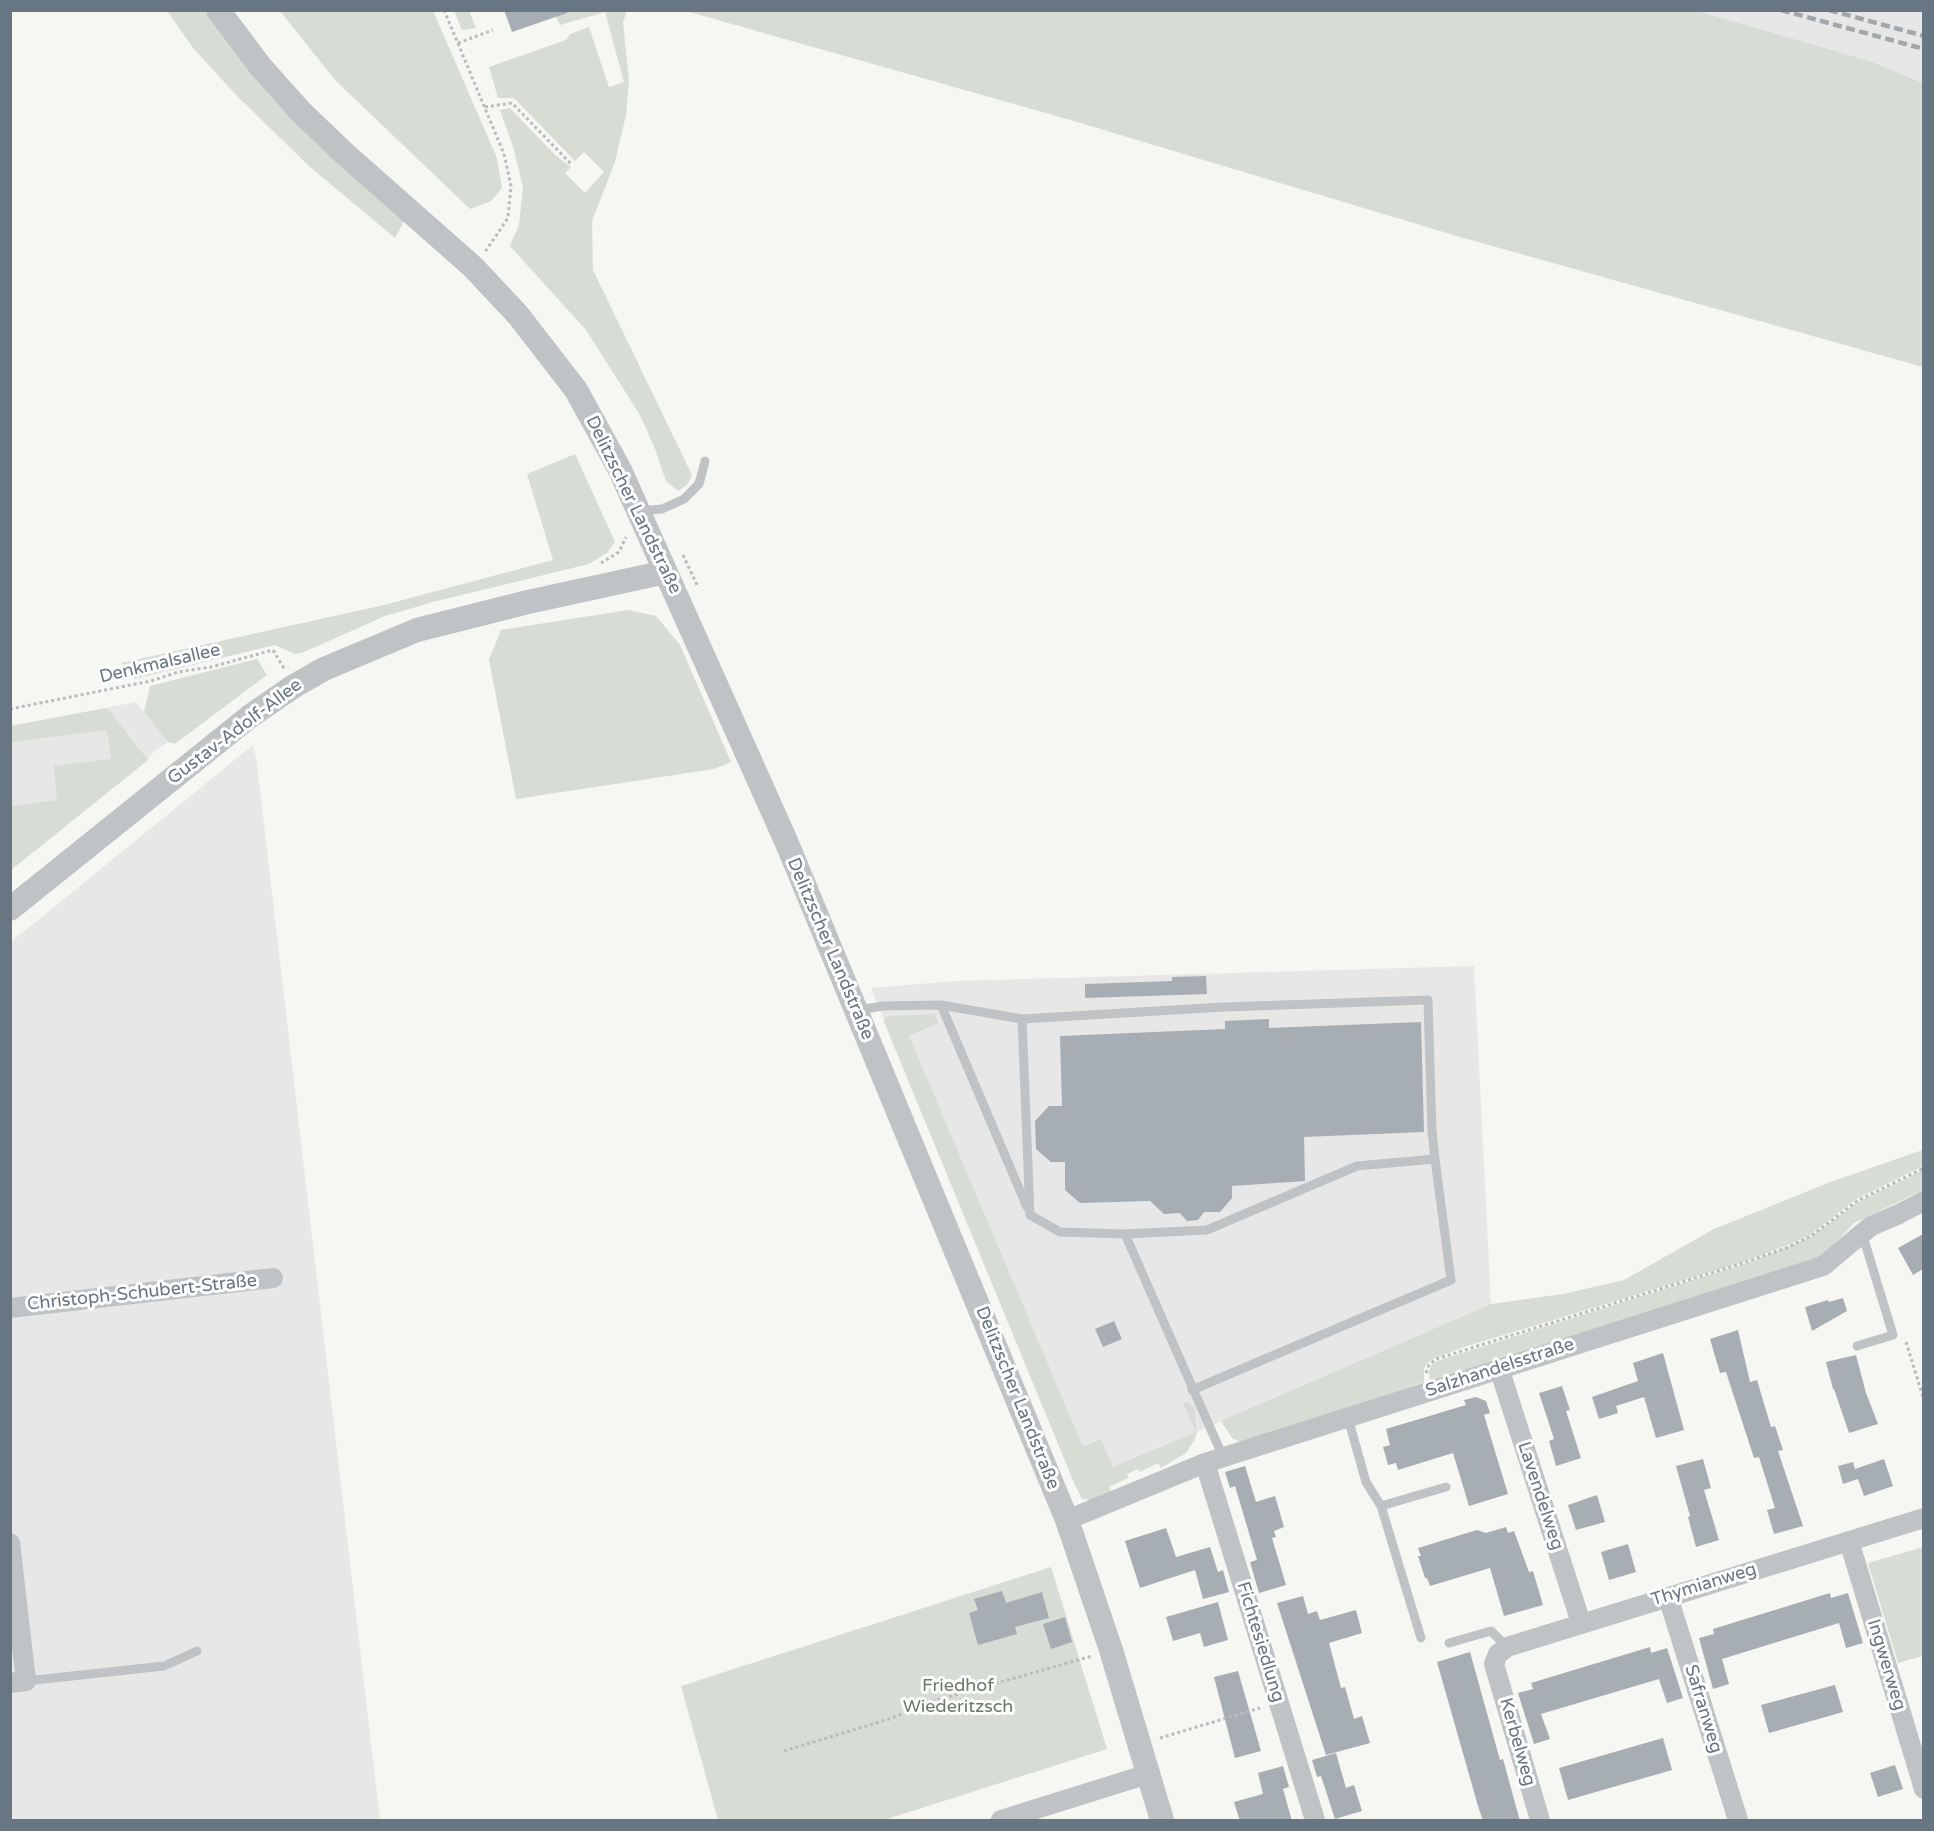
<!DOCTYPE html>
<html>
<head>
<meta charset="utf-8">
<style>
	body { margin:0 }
	#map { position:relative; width:1934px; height:1831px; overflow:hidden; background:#f6f6f3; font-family:"Varela Round",sans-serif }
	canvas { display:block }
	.frame { position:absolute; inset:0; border:12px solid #677682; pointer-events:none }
</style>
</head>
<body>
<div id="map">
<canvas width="1934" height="1831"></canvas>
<div class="frame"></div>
</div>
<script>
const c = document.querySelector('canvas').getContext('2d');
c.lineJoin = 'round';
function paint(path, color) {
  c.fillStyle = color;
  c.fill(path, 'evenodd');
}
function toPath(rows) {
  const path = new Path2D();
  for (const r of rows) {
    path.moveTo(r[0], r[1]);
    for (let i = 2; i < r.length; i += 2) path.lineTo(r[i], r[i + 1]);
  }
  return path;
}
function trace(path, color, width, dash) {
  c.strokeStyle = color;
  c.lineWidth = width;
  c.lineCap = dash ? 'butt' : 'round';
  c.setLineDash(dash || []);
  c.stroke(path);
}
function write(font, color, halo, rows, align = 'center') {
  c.font = font + ' "Varela Round",sans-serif';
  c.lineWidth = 6;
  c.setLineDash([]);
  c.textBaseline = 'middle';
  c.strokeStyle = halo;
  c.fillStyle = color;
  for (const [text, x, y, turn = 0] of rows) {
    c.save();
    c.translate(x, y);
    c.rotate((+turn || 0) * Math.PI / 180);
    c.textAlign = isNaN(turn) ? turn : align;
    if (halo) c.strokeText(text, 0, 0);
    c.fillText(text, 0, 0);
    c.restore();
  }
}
paint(toPath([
	[1918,10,1923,12,1923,83,1870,61,1693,11],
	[136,702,168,742,150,755,148,760,11,870,11,726],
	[253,745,257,764,380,1820,11,1820,11,942],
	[1474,966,1491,1304,1075,1485,871,988,956,981]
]), '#e6e7e6');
paint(toPath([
	[1693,10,1870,61,1923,83,1923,367,1457,236,1074,121,686,11],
	[167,11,205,11,214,24,405,219,395,238,309,166,237,96,194,49],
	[280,11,433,11,497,158,502,188,491,201,470,209,335,80],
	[454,11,469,11,476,28,462,30],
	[553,11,627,11,623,22,629,81,626,115,615,162,592,221,593,270,692,475,687,485,678,491,666,481,655,449,640,415,586,330,510,246,519,225,523,188,514,150,500,110,510,108,555,155,571,167,565,173,585,193,604,172,584,152,575,161,514,98,498,98,489,67,566,40,570,34,589,27,609,87,624,82,605,12,560,25],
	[575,454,615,542,607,553,589,564,433,602,385,616,304,652,295,654,275,645,134,679,121,663,384,605,553,560,527,474],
	[628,610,656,616,680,645,731,762,714,769,516,799,489,660,501,630],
	[257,659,267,675,175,744,168,742,144,712,150,686],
	[107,708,148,760,11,870,11,806,57,800,54,766,111,759,107,730,11,742,11,726],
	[935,1014,938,1023,909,1036,1083,1447,1101,1439,1113,1467,1196,1432,1183,1403,1188,1402,1194,1408,1197,1431,1195,1439,1186,1453,1161,1468,1158,1463,1140,1472,1138,1469,1127,1474,1128,1478,1109,1487,1111,1492,1091,1500,1082,1499,1075,1485,884,1022,885,1018,889,1016],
	[1923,1150,1923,1166,1856,1199,1810,1235,1785,1246,1743,1262,1461,1348,1435,1358,1426,1364,1424,1370,1424,1382,1243,1443,1232,1438,1221,1421,1491,1304,1563,1294,1624,1280,1714,1229,1833,1181],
	[1923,1170,1923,1190,1854,1223,1828,1251,1814,1260,1430,1381,1429,1372,1431,1366,1437,1361,1744,1264,1786,1248,1812,1236,1858,1202],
	[1923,1547,1923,1656,1898,1663,1868,1563],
	[1051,1567,1107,1749,884,1820,718,1820,681,1686]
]), '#d7dcd4');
paint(toPath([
	[504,10,567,10,567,13,512,32],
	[1206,976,1207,994,1085,998,1085,984,1172,981,1172,977],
	[1269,1019,1269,1028,1421,1022,1424,1132,1304,1137,1305,1181,1232,1186,1232,1198,1220,1212,1204,1212,1198,1220,1187,1221,1180,1213,1164,1214,1150,1201,1080,1203,1065,1190,1065,1162,1051,1162,1036,1149,1035,1121,1049,1106,1062,1106,1060,1036,1225,1029,1225,1021],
	[1923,1234,1923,1269,1913,1275,1898,1248],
	[1843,1298,1847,1311,1812,1331,1805,1307,1828,1300,1829,1302],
	[1114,1321,1122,1339,1103,1347,1095,1329],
	[1738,1330,1750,1382,1757,1380,1771,1427,1775,1426,1783,1450,1778,1451,1803,1526,1774,1534,1767,1510,1775,1508,1759,1457,1754,1458,1726,1372,1720,1373,1710,1339],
	[1663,1353,1684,1430,1656,1438,1644,1397,1616,1406,1618,1413,1599,1419,1592,1397,1638,1381,1633,1363],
	[1856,1355,1866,1393,1878,1424,1849,1433,1834,1389,1833,1389,1826,1362],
	[1562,1386,1570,1410,1566,1411,1581,1458,1556,1466,1549,1441,1554,1439,1539,1393],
	[1476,1397,1486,1401,1490,1413,1484,1415,1508,1494,1469,1506,1453,1453,1398,1470,1396,1463,1388,1465,1383,1447,1390,1445,1386,1429,1466,1405,1464,1400],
	[1703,1459,1711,1488,1704,1490,1719,1540,1696,1547,1688,1517,1690,1516,1676,1466],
	[1884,1459,1893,1486,1864,1496,1858,1479,1843,1484,1838,1466,1853,1462,1855,1469],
	[1245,1466,1256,1502,1275,1496,1284,1527,1274,1531,1276,1537,1272,1538,1286,1585,1259,1593,1250,1562,1257,1560,1235,1486,1230,1488,1225,1472],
	[1597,1495,1605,1522,1576,1530,1568,1505],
	[1506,1527,1508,1533,1514,1531,1529,1572,1533,1571,1543,1605,1504,1616,1490,1568,1430,1586,1427,1578,1425,1578,1418,1556,1421,1556,1418,1548,1477,1530,1486,1533],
	[1166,1528,1176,1557,1210,1547,1218,1572,1223,1570,1229,1592,1203,1599,1195,1570,1140,1588,1125,1541],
	[1628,1544,1636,1572,1609,1580,1601,1552],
	[1002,1591,1006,1603,1042,1592,1049,1618,1015,1627,1017,1634,978,1645,969,1613,978,1610,974,1599],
	[1830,1593,1831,1598,1848,1593,1863,1643,1846,1648,1839,1623,1722,1659,1729,1684,1713,1689,1699,1638,1714,1634,1713,1629],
	[1303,1596,1308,1614,1317,1611,1320,1620,1356,1610,1362,1633,1329,1643,1341,1688,1345,1687,1354,1719,1362,1716,1370,1743,1326,1755,1277,1603],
	[1218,1602,1228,1640,1204,1647,1200,1633,1173,1641,1166,1617],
	[1065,1617,1072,1642,1051,1649,1043,1624],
	[1650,1647,1651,1653,1667,1648,1683,1698,1667,1703,1659,1679,1541,1714,1550,1739,1534,1744,1518,1693,1533,1689,1531,1683],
	[1470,1652,1500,1760,1503,1759,1520,1821,1483,1821,1478,1806,1437,1662],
	[1238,1671,1261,1751,1235,1758,1214,1677],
	[1835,1685,1843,1712,1769,1733,1761,1705],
	[1663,1738,1672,1770,1568,1800,1559,1768],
	[1336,1753,1346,1788,1354,1785,1362,1811,1335,1819,1321,1776,1317,1777,1312,1760],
	[1895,1765,1903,1789,1878,1797,1870,1773],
	[1283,1766,1289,1787,1283,1789,1292,1821,1240,1821,1234,1802,1263,1794,1258,1773]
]), '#a7aeb3');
trace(toPath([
	[444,10,504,154,511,186,508,218,485,252],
	[458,43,493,30],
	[485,107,512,103,571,164],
	[683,555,697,585],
	[601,563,619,552,626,537],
	[10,709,151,681,178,672,211,667,273,650,285,670],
	[1906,1342,1924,1400],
	[1426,1373,1429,1365,1436,1359,1743,1263,1786,1248,1811,1236,1857,1201,1924,1168],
	[1160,1738,1260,1708],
	[784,1751,892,1718,934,1701,1092,1656]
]), '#b9bcbe', 3, [3, 3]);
trace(toPath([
	[639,511,662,509,684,499,699,484,705,461],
	[941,1005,1027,1207],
	[858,1010,883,1006,941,1005,1022,1019,1030,1215,1060,1232,1125,1234,1223,1457],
	[1022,1019,1224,1007,1428,1000,1432,1131,1435,1159],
	[1125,1234,1207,1230,1357,1166,1435,1159,1451,1280,1192,1390],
	[1857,1346,1893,1335,1862,1233],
	[1348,1418,1366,1482,1381,1506,1421,1638],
	[1381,1506,1446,1487],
	[1449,1643,1491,1631,1507,1647],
	[26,1681,164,1666,197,1651]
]), '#bfc3c6', 9);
trace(toPath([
	[10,1308,273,1278],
	[1499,1368,1581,1623],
	[1205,1463,1315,1820],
	[1067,1520,1205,1463,1823,1266,1871,1226,1899,1214,1924,1201],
	[1849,1541,1924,1789],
	[10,1543,26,1681,10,1683],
	[1668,1597,1738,1820],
	[1001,1820,1148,1774],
	[1540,1820,1494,1664,1498,1654,1507,1647,1924,1518]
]), '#bfc3c6', 20);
trace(toPath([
	[218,10,260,66,301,112,345,154,473,267,518,315,576,390,620,470,786,841,1067,1520,1111,1650,1162,1820],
	[10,909,249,717,294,686,324,669,417,630,528,602,666,572]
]), '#bfc3c6', 24);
trace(toPath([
	[1781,10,1924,49],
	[1829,10,1924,36]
]), '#a1a7ab', 4.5, [9, 4.5]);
write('18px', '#677682', '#fff', [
	["Delitzscher Landstraße",633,505,64],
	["Denkmalsallee",160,664,-13],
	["Gustav-Adolf-Allee",235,732,-37],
	["Delitzscher Landstraße",830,949,67],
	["Christoph-Schubert-Straße",142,1293,-6],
	["Salzhandelsstraße",1500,1368,-18],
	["Delitzscher Landstraße",1017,1398,68],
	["Lavendelweg",1540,1496,72],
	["Thymianweg",1704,1585,-17],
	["Fichtesiedlung",1260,1642,73],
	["Ingwerweg",1886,1665,73],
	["Safranweg",1703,1709,73],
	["Kerbelweg",1517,1742,74]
]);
write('18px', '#697965', '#fff', [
	["Friedhof",958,1686],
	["Wiederitzsch",958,1707]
]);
</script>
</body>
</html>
